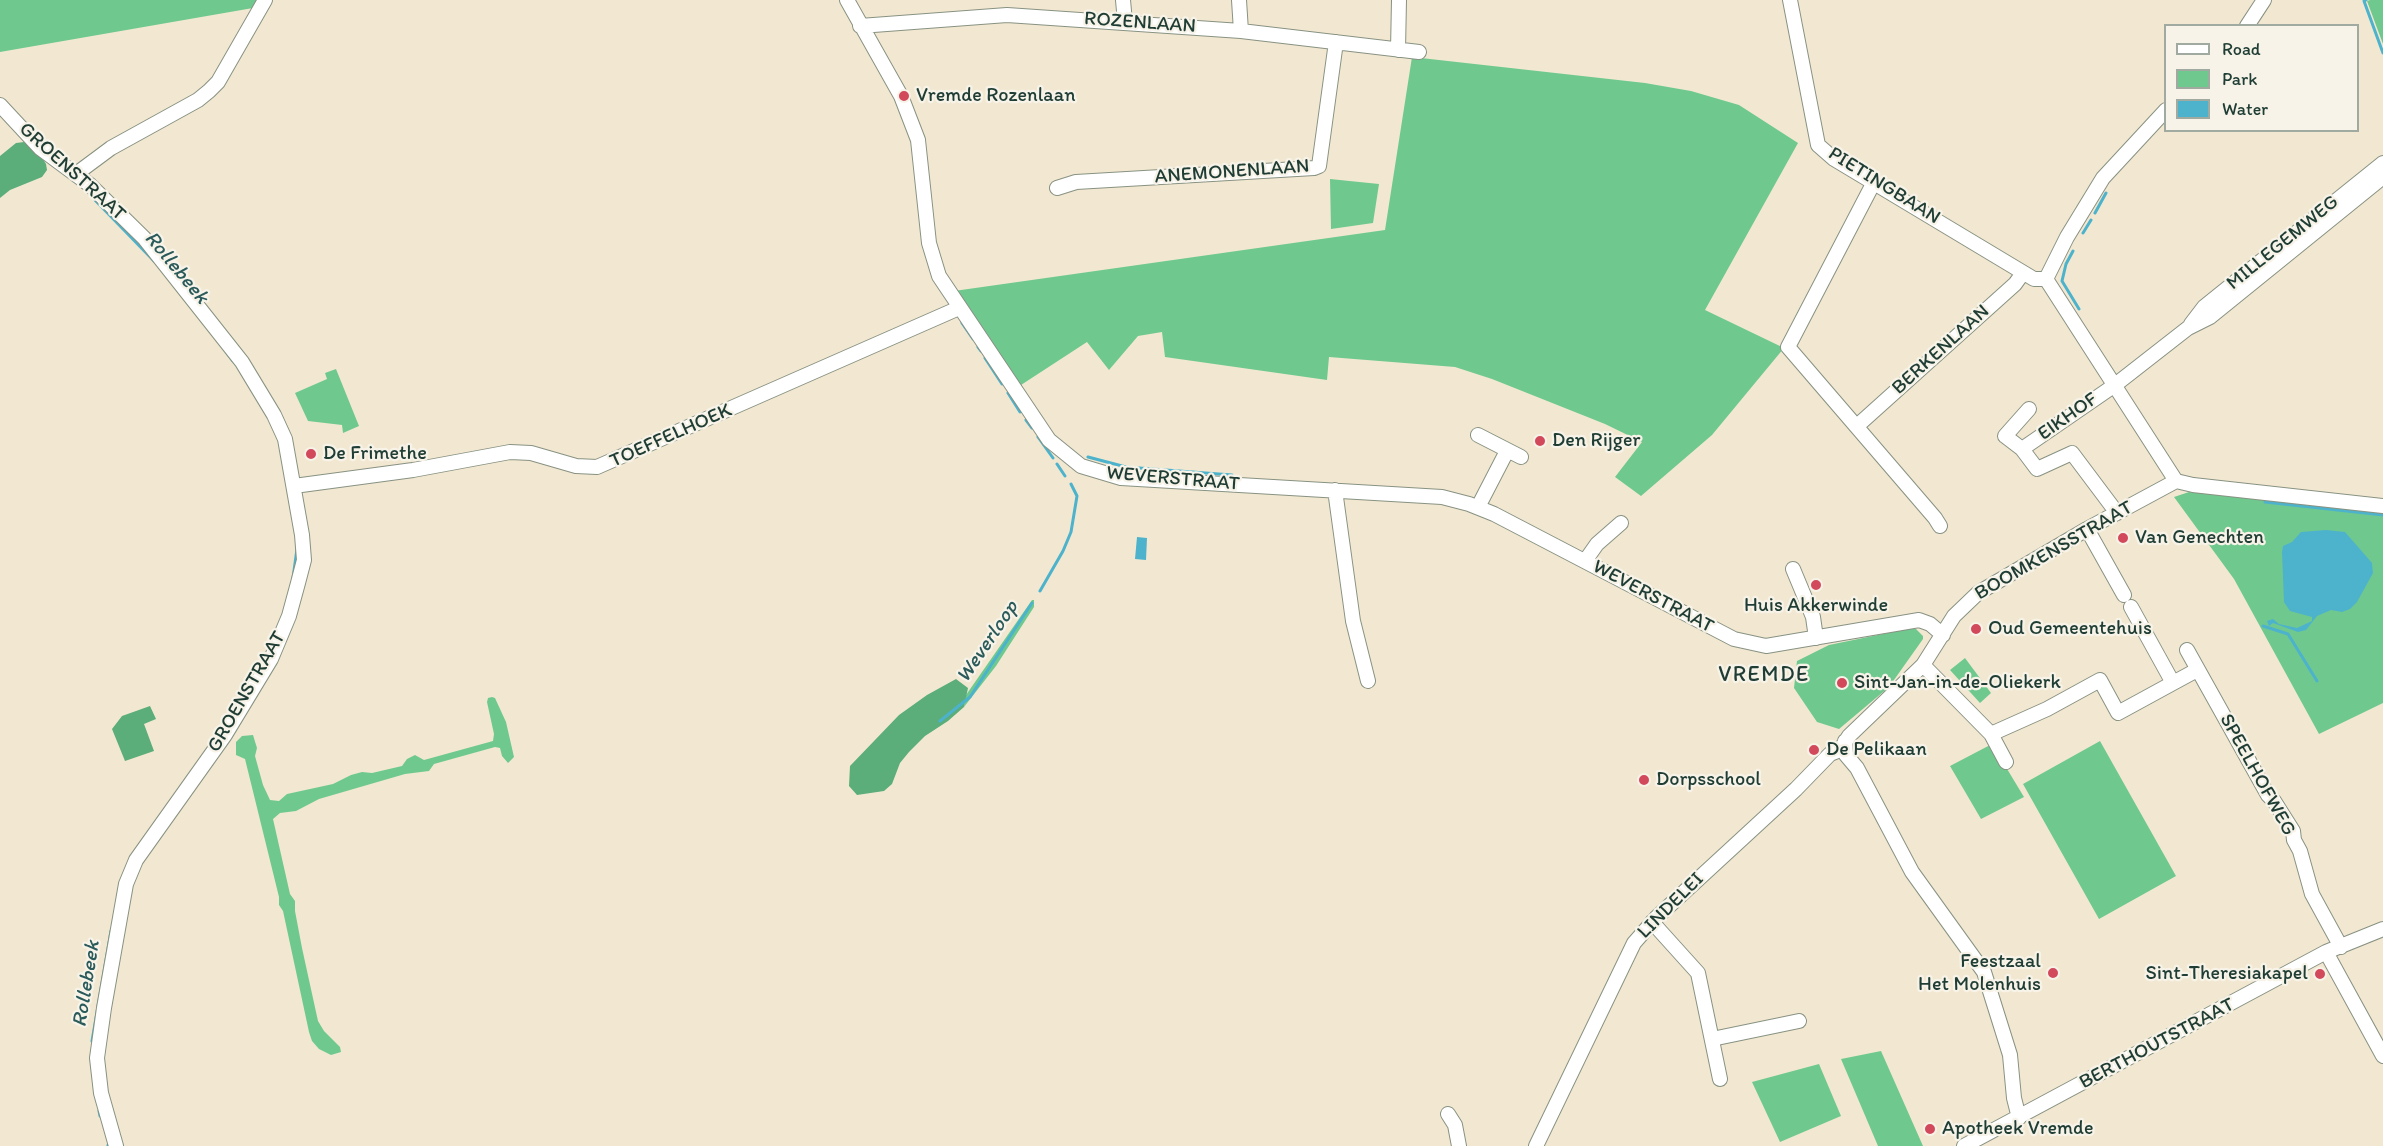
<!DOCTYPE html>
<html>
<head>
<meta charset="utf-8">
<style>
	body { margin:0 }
	#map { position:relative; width:2383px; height:1146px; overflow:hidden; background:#f2e8d1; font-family:Itim,sans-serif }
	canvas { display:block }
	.legend { position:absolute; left:2164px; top:24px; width:195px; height:108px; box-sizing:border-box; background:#f7f3e8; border:2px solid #a1aaa0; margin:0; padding:8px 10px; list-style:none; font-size:18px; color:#1f3d34 }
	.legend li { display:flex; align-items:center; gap:12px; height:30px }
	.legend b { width:30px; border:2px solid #a1aaa0 }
</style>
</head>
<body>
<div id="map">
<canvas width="2383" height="1146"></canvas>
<ul class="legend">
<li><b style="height:8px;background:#fff"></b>Road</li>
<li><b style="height:16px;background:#6fc98f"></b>Park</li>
<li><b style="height:16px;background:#4db2cc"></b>Water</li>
</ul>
</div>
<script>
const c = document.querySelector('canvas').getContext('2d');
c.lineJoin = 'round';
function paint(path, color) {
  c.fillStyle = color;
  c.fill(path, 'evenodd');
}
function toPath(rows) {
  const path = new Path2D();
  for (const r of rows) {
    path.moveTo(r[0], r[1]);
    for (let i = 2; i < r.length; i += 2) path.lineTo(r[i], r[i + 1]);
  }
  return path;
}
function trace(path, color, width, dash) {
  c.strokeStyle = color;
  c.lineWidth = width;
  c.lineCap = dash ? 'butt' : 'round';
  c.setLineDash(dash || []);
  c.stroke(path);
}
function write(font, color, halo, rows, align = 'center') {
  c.font = font + ' Itim,sans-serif';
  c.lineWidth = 4.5;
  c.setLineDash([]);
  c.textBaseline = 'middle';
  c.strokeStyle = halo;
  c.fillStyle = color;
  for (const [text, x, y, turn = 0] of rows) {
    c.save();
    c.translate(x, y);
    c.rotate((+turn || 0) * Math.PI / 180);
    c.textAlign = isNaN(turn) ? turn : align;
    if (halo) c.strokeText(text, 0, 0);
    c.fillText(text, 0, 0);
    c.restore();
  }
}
paint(toPath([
	[0,0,257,0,253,8,0,52],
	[2370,0,2383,0,2383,44,2367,1],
	[1412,57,1645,83,1691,91,1739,105,1798,143,1705,310,1784,348,1712,435,1641,496,1615,477,1642,442,1605,424,1492,379,1455,367,1329,357,1327,380,1165,357,1162,332,1138,336,1109,370,1087,342,1021,385,954,291,1385,230],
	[1330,179,1379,184,1373,223,1331,229],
	[336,369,359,426,343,433,342,425,308,421,295,393,327,379,325,373],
	[2189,492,2383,513,2383,703,2319,734,2234,579,2174,497],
	[1032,600,1034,600,1034,607,996,666,964,707,966,695],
	[1907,629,1916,629,1923,636,1923,639,1889,687,1839,729,1817,722,1794,688,1797,661,1829,645],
	[1965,658,1991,693,1980,703,1950,670],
	[492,697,495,698,506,722,514,757,508,763,502,756,500,748,495,747,434,764,429,771,405,774,319,799,296,811,280,813,273,819,290,894,295,901,295,911,302,948,318,1021,324,1031,340,1047,341,1052,331,1055,319,1049,312,1041,309,1032,283,911,279,905,279,897,245,759,236,755,236,742,242,736,253,735,257,748,255,756,263,785,270,800,279,801,287,794,333,784,351,775,362,772,372,773,402,766,407,759,415,755,424,760,493,741,494,734,487,702,488,698],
	[2100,741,2176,876,2099,919,2023,784],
	[1992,744,2024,797,1981,819,1950,766],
	[1881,1051,1923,1146,1878,1146,1841,1059],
	[1819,1064,1841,1116,1780,1142,1752,1082]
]), '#6fc98f');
paint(toPath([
	[24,142,40,154,46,164,47,170,42,177,10,190,0,198,0,156,16,143],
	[956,679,968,688,964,707,948,721,925,736,909,752,900,763,892,784,884,791,857,795,849,786,850,766,899,715,927,695],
	[150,706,156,719,144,724,154,751,125,761,112,729,122,716]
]), '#5bad7a');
paint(toPath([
	[2326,530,2345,532,2372,563,2373,573,2357,602,2350,609,2342,612,2331,610,2317,616,2306,630,2298,632,2273,623,2269,626,2267,621,2273,619,2279,624,2297,628,2312,621,2312,617,2290,611,2284,602,2282,552,2283,546,2292,542,2301,532],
	[1137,537,1147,538,1146,560,1135,559]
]), '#4db2cc');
trace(toPath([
	[2366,0,2364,1,2383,53],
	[92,197,154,261],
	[2095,213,2106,193],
	[2083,233,2091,220],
	[2073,251,2066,264,2062,281,2079,309],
	[962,323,973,339],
	[978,347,981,351],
	[227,353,233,361],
	[985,358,1002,384],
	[1008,393,1020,412],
	[1026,420,1032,428],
	[1038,437,1053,458],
	[1088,457,1126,467,1232,475],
	[1057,464,1065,476],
	[2265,502,2383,515],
	[293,578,297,549],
	[1040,591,1063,551,1071,532,1077,496,1071,484],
	[2263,626,2288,634,2317,681],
	[940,721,970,697,1032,603],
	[92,1041,111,931],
	[99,1111,100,1116],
	[108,1145,108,1146]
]), '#4db2cc', 3);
const minor = toPath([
	[847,0,901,96,918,140,929,243,939,276,1049,440,1081,466,1121,478,1442,497,1469,504,1494,514,1734,639,1766,646,1919,620,1930,624,1943,635],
	[1123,0,1125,22],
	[1239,0,1241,31],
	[1790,0,1818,145,1834,159,2034,279,2046,279],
	[860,26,1007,15,1241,31,1419,52],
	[2247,26,2264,0],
	[1398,50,1399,0],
	[0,105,40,148,90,185,144,238,242,362,274,415,285,439,302,535,304,560,298,583,289,616,271,659,225,735,136,860,126,884,104,1008,97,1058,101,1093,116,1146],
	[2166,110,2103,178,2067,237,2046,279,2176,481],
	[76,174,111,148,198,100,209,91,218,82,265,0],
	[1874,182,1788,347,1935,518,1940,526],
	[1057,188,1076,182,1314,168,1319,166,1336,42],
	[2191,324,2204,307,2383,163],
	[2029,409,2005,436,2022,449,2115,385,2188,328,2210,317,2383,177],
	[1857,426,2015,284,2023,273],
	[1478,435,1521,457],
	[2022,449,2037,469,2072,453,2117,513],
	[2176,481,2193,485,2383,506],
	[294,486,413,470,510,452,531,453,576,466,597,467,959,308],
	[1335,490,1353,621,1368,681],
	[1478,507,1507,451],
	[2087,529,2124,595],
	[1585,561,1597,544,1621,523],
	[1793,569,1813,617,1816,638],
	[2131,607,2173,683,2197,670],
	[2187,650,2268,795,2274,801,2293,831,2294,840,2300,851,2312,894,2341,947],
	[1923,665,1991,734,2006,762],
	[1991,734,2047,709,2100,680,2118,713,2173,683],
	[1845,741,1846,755,1857,768,1912,872,1984,972,2010,1055,2014,1098,2019,1118],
	[1652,922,1698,973,1720,1079],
	[2326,952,2383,1056],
	[1712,1039,1799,1021],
	[1448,1114,1455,1125,1459,1146],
	[1536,1146,1634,943,1656,918,1796,789,1830,754,1840,750,1849,736,1923,665,1954,616,1978,593,2087,529,2176,481],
	[1964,1146,2326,952,2383,929]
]);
trace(minor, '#889282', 16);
trace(minor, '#fff', 14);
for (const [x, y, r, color] of [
	[904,96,6,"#d1495b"],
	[1540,441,6,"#d1495b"],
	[311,454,6,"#d1495b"],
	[2123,538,6,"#d1495b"],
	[1816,585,6,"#d1495b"],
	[1976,629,6,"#d1495b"],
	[1842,683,6,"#d1495b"],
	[1814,750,6,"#d1495b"],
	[1644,780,6,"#d1495b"],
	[2053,973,6,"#d1495b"],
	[2320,974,6,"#d1495b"],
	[1930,1129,6,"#d1495b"]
]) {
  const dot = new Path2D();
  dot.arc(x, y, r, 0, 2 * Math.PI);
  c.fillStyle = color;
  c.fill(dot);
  trace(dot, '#f7f3e8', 2);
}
write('20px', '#1f3d34', '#f7f3e8', [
	["ROZENLAAN",1140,23,4],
	["GROENSTRAAT",72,172,42],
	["ANEMONENLAAN",1232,172,-4],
	["PIETINGBAAN",1884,186,32],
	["MILLEGEMWEG",2283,243,-39],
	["BERKENLAAN",1941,350,-42],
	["EIKHOF",2068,417,-35],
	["TOEFFELHOEK",671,436,-24],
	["WEVERSTRAAT",1173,479,5],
	["BOOMKENSSTRAAT",2054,551,-30],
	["WEVERSTRAAT",1653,597,28],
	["GROENSTRAAT",247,692,-60],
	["SPEELHOFWEG",2257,775,61],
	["LINDELEI",1671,906,-45],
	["BERTHOUTSTRAAT",2157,1044,-28]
]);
write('20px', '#1f3d34', '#f7f3e8', [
	["Vremde Rozenlaan",916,96],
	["Den Rijger",1552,441],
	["De Frimethe",323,454],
	["Van Genechten",2135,538],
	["Huis Akkerwinde",1816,606,"center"],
	["Oud Gemeentehuis",1988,629],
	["Sint-Jan-in-de-Oliekerk",1854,683],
	["De Pelikaan",1826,750],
	["Dorpsschool",1656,780],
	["Feestzaal",2041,962,"right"],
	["Het Molenhuis",2041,985,"right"],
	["Sint-Theresiakapel",2308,974,"right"],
	["Apotheek Vremde",1942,1129]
], 'left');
write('italic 21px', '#2a5a5a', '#f7f3e8', [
	["Rollebeek",176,268,50],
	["Weverloop",988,642,-56],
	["Rollebeek",87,984,-81]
]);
c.letterSpacing = '1.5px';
write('22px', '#1f3d34', '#f7f3e8', [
	["VREMDE",1764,675]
]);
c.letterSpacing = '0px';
</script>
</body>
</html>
